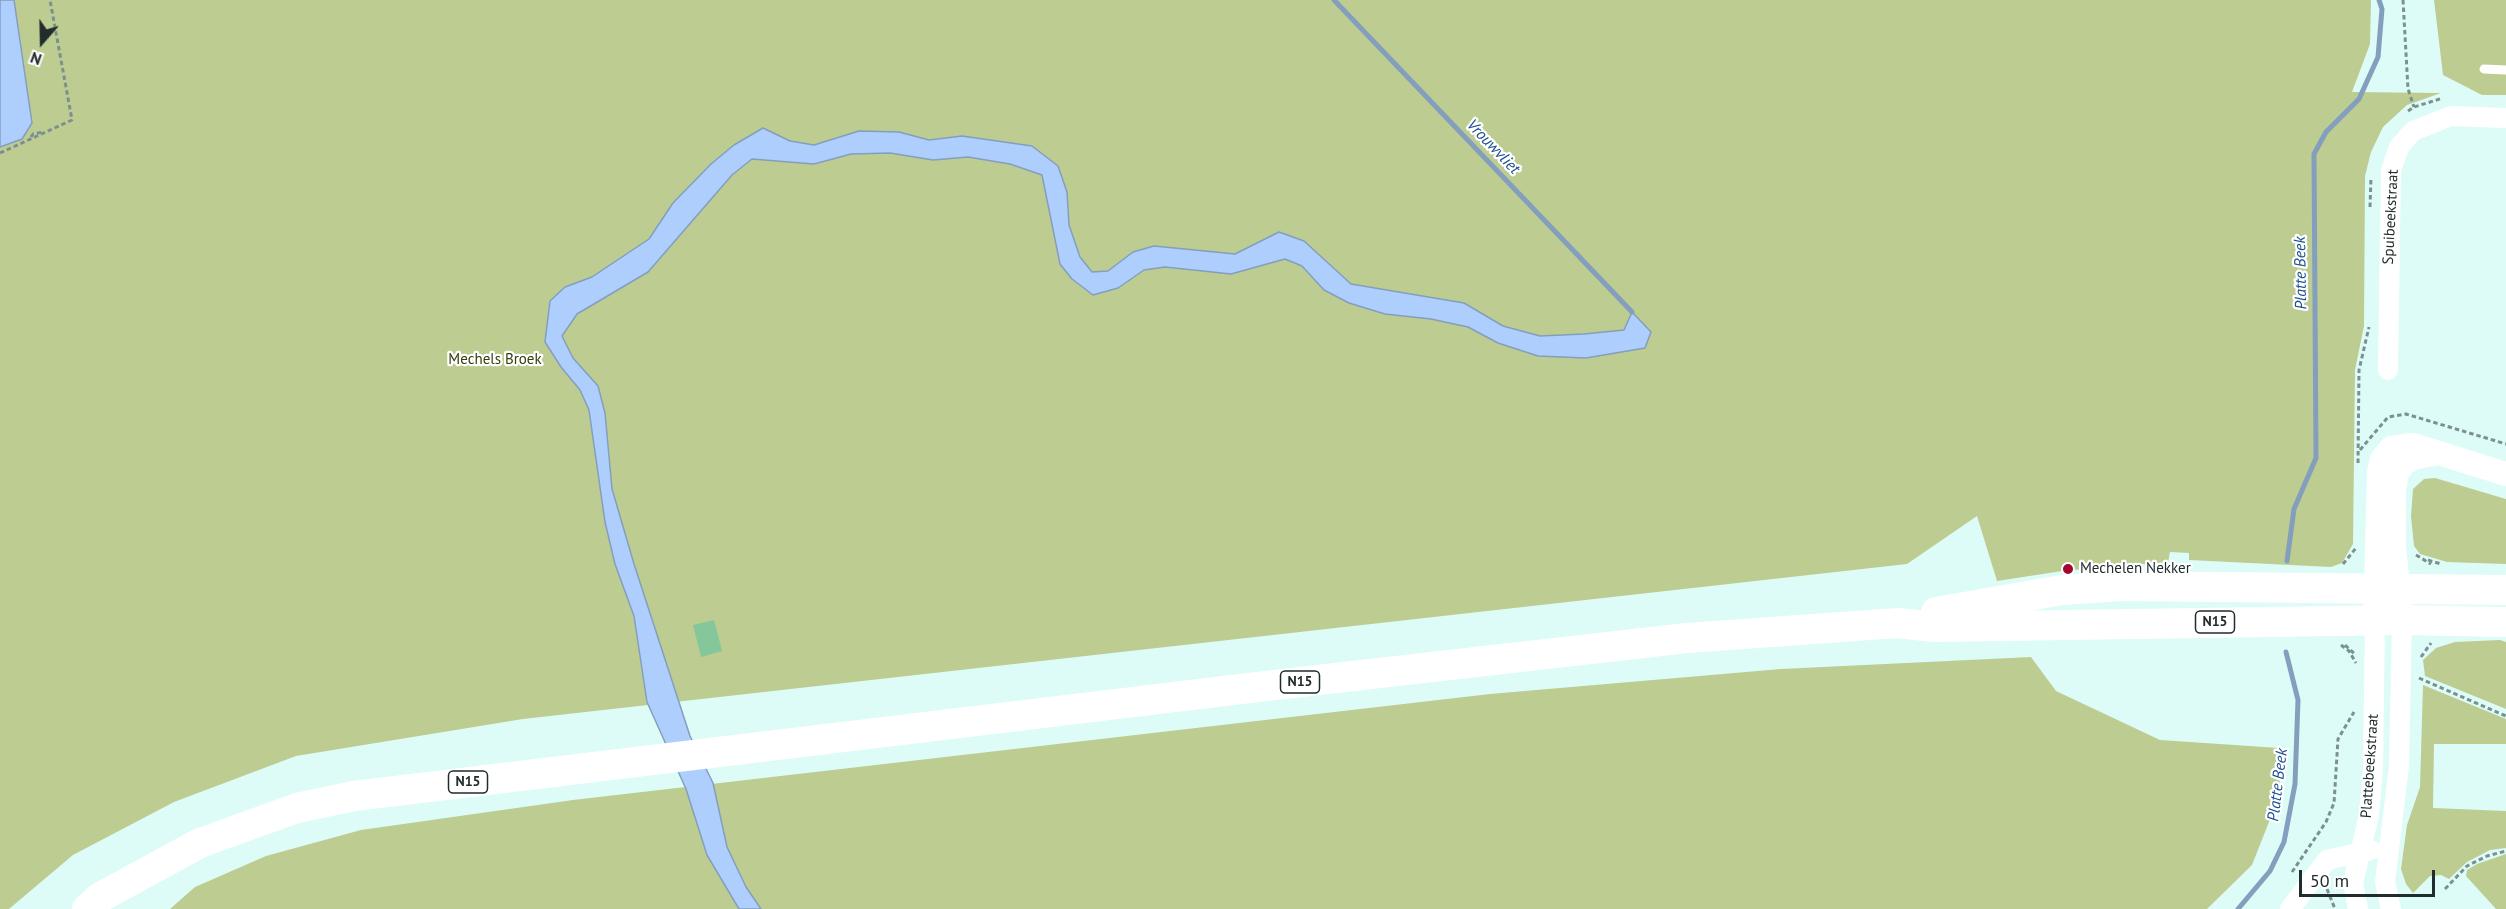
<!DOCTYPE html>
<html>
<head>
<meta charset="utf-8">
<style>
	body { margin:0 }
	#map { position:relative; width:2506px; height:909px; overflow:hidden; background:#ddfcf8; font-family:"PT Sans",sans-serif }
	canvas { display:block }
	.north { position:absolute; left:12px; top:12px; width:60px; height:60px; -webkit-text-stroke:4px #fff; paint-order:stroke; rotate:200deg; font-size:16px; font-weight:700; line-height:24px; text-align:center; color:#212d2c }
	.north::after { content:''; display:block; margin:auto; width:21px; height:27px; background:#212d2c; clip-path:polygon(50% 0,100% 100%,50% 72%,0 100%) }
	.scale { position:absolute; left:2299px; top:870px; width:136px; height:27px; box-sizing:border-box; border:3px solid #212d2c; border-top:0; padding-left:8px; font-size:18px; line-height:21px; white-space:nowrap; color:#212d2c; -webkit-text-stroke:4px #fff; paint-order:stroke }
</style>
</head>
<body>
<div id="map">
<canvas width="2506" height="909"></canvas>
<div class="north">N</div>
<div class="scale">50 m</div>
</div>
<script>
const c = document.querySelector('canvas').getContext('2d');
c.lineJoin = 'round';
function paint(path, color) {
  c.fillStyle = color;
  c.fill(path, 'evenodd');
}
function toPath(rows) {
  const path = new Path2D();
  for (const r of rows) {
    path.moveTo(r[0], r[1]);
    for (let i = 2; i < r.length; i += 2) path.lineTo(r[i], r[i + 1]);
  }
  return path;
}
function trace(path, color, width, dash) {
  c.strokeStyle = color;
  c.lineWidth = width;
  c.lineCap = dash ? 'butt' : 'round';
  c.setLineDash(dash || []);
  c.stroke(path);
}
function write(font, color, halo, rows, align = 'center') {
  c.font = font + ' "PT Sans",sans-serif';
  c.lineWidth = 4.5;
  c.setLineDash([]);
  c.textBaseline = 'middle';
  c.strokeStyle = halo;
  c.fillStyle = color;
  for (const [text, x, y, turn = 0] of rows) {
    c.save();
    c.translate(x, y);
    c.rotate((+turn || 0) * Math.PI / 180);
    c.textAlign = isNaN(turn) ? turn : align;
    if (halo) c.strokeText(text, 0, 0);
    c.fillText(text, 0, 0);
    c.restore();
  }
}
paint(toPath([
	[14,0,2371,0,2370,44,2352,92,2441,93,2407,105,2383,127,2371,152,2365,176,2364,326,2355,370,2353,544,2342,563,2331,567,2189,560,2189,553,2170,552,2168,562,2062,571,1997,581,1977,516,1907,564,523,719,296,756,174,802,73,855,9,909,0,909,0,147,22,139,32,123],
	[2434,0,2506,0,2506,95,2482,95,2443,75],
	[2435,478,2506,499,2506,564,2447,562,2420,554,2414,546,2411,516,2413,489,2424,479],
	[2500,640,2506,642,2506,709,2425,676,2423,660,2436,648,2455,642],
	[2031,657,2056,691,2160,740,2279,748,2280,794,2252,865,2207,909,170,909,195,887,266,856,361,830,573,800,1490,694,1781,669],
	[2423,685,2506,719,2506,744,2434,744,2433,808,2506,811,2506,848,2490,850,2467,862,2449,879,2441,875,2430,876,2413,893,2406,884,2401,869,2407,825,2420,787],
	[2506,854,2506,909,2496,909,2466,876,2467,870,2477,864]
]), '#bdcc91');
const water = toPath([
	[0,0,14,0,32,123,22,139,0,147,0,0],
	[763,128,790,141,814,145,859,131,899,132,929,140,962,136,1032,146,1058,166,1067,192,1069,225,1080,257,1092,272,1108,271,1133,252,1154,246,1235,254,1279,232,1304,241,1351,284,1464,303,1503,326,1540,336,1584,334,1624,330,1632,312,1651,332,1645,348,1586,358,1538,356,1498,343,1468,327,1431,319,1385,314,1349,303,1324,290,1302,266,1285,259,1231,274,1165,267,1144,270,1118,288,1093,295,1072,279,1060,264,1042,175,1010,164,968,157,933,160,890,153,851,154,814,164,752,159,732,175,648,272,577,314,562,336,573,358,598,386,605,413,612,489,634,564,690,736,713,783,727,847,746,887,761,909,739,909,707,855,686,789,647,702,634,616,615,564,605,522,589,410,580,390,561,367,545,342,550,301,565,287,592,277,649,239,673,203,711,164,734,145,763,128]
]);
paint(water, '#aecffd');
trace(water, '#849ebe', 1.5);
trace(toPath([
	[1334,0,1632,312],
	[2287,561,2294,509,2316,458,2314,154,2326,132,2359,99,2378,57,2382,9,2379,0],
	[2238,909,2270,871,2284,842,2295,784,2298,700,2286,652]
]), '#849ebe', 5);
paint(toPath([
	[714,620,722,651,701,657,693,625]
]), '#85c79a');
trace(toPath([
	[2403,0,2408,89,2414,107],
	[2408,111,2414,107,2443,98],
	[31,137,33,134,43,132],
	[0,153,72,120,50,0],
	[2370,207,2371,177],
	[2360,450,2388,417,2406,414,2506,444],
	[2358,463,2359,370,2369,327],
	[2416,555,2431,564],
	[2428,560,2441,564],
	[2343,564,2356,548],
	[2341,645,2349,651,2356,663],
	[2345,645,2356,655],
	[2421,657,2431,643],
	[2419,678,2506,716],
	[2292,872,2326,822,2334,803,2338,739,2354,712],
	[2327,889,2335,909],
	[2445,889,2467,866,2487,856,2506,851]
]), '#7c918f', 3, [4.5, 3]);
trace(toPath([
	[2484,69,2506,70]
]), '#fff', 9);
trace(toPath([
	[2388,370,2391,170,2399,147,2413,131,2451,116,2506,118],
	[2290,909,2327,860,2371,850],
	[2358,909,2353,883,2369,815,2373,769,2375,620],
	[2391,909,2385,882,2399,766,2402,620]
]), '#fff', 20);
trace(toPath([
	[2400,606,2394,546,2394,491,2397,473,2404,464,2413,458,2434,454],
	[2375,620,2379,472,2382,459,2391,448,2413,445,2506,474]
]), '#fff', 24);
trace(toPath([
	[1936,612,2062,590,2122,586,2506,590],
	[87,909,99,898,200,843,297,808,354,796,1274,685,1687,638,1898,623,1934,627,2402,620,2506,622]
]), '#fff', 30);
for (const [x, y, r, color] of [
	[2068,569,6,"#a30430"]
]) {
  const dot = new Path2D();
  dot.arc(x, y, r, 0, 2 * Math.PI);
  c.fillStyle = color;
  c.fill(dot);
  trace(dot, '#fff', 2);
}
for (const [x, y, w] of [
	[2215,622,39],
	[1300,682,39],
	[468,782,39]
]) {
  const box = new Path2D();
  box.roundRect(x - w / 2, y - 11, w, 22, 4.5);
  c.fillStyle = '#fff';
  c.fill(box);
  trace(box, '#212d2c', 1.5);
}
write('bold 14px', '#212d2c', null, [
	["N15",2215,622],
	["N15",1300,682],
	["N15",468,782]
]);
write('15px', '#212d2c', '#fff', [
	["Spuibeekstraat",2391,217,-87],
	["Plattebeekstraat",2370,766,-86]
]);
write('15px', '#343d09', '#fff', [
	["Mechels Broek",495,360]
]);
write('15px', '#212d2c', '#fff', [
	["Mechelen Nekker",2080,569]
], 'left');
write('italic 16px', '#1c4f91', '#fff', [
	["Vrouwvliet",1493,147,46],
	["Platte Beek",2301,273,-91],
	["Platte Beek",2278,785,-83]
]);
</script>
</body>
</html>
